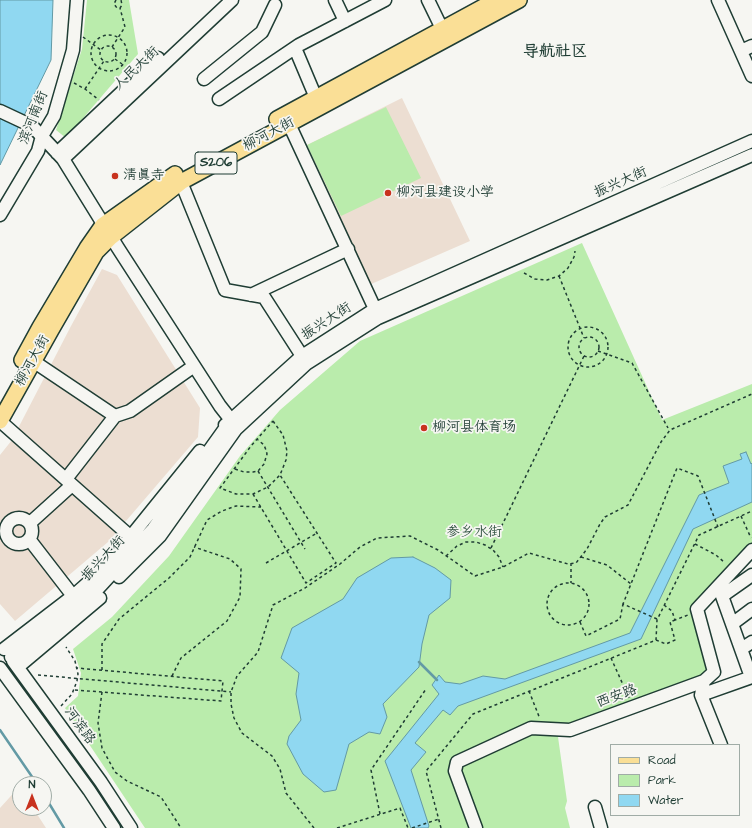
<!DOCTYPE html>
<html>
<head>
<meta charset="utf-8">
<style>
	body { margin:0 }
	#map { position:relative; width:752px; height:828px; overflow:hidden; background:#f6f6f2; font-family:"Architects Daughter",sans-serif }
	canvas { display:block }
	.legend { position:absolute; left:610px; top:744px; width:130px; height:72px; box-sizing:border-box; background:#f6f6f2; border:1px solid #a0aca6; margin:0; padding:5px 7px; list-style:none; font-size:12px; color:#1f3d34 }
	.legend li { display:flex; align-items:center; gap:8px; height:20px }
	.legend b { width:20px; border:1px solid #a0aca6 }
	.north { position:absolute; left:12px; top:776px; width:40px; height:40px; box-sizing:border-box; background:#f6f6f2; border:1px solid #a0aca6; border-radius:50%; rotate:0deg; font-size:11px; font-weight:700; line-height:16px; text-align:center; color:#1f3d34 }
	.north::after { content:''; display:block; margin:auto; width:14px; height:18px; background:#c8321e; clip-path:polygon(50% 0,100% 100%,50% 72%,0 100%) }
</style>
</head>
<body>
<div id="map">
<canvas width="752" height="828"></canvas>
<ul class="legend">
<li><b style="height:5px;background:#fadf96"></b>Road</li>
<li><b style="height:11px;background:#baecac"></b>Park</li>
<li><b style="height:11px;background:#90d8f1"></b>Water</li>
</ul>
<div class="north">N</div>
</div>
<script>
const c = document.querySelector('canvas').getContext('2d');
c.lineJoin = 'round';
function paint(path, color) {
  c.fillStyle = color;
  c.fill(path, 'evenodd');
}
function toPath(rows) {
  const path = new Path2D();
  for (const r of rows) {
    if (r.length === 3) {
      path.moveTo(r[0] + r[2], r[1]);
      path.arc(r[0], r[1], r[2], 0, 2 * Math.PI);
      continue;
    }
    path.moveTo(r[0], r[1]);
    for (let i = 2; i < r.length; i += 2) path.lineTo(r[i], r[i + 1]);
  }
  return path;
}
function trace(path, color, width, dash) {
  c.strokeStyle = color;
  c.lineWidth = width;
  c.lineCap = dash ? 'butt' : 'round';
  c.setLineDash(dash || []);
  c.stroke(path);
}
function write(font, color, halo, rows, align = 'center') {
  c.font = font + ' "Architects Daughter","LXGW WenKai TC",sans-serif';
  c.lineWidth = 3.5;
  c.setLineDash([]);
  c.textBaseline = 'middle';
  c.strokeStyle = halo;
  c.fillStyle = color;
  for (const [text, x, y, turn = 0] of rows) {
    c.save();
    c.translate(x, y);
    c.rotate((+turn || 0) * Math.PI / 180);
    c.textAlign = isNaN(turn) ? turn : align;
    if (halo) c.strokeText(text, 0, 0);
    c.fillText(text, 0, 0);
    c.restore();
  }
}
paint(toPath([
	[402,98,470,241,369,285,307,145],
	[102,269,117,275,200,408,198,437,108,542,15,621,0,604,0,455,12,440,71,326],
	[19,787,20,808,33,808,46,828,0,828,0,808]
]), '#ecded2');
paint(toPath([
	[87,0,129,0,138,54,66,138,56,130,82,49],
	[386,107,421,178,341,216,307,145],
	[582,243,662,420,752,384,752,556,697,614,714,679,558,737,567,801,565,808,570,828,145,828,65,708,78,696,81,673,73,649,112,617,169,556,240,456,280,410,360,341]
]), '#baecac');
const water = toPath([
	[0,0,53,0,51,60,0,165,0,0],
	[746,452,751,464,752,463,752,502,693,529,641,639,458,706,450,715,443,710,415,743,426,752,411,770,429,826,428,828,411,828,385,761,439,694,432,685,439,675,445,682,460,684,483,676,505,679,630,633,699,495,729,483,723,466,742,459,740,454,746,452],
	[413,557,435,568,451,580,450,598,429,615,422,644,419,667,383,704,387,717,380,734,369,732,349,744,336,790,324,792,303,774,287,744,289,736,301,720,296,694,299,673,281,658,292,628,343,599,357,578,391,558,413,557]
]);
paint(water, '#90d8f1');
trace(water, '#639aa5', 1);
trace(toPath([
	[419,662,437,680],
	[0,730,37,784],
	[44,795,64,828]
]), '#639aa5', 2.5);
const minor = toPath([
	[335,0,345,21],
	[428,0,446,37],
	[718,0,752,76],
	[295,48,319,105],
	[741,51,752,46],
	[204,79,262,32,275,5],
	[219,99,299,45,385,0],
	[0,111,32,126,63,159,118,248,220,406,231,420,225,425],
	[289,124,375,309],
	[57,153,158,58],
	[63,159,232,0],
	[181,182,225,290,264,297,302,356],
	[0,215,38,151,42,136,54,116,73,50,77,0],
	[251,295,348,249],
	[33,361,115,416,130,411,194,366],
	[0,421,131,537],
	[66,479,115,416],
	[19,531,13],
	[30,523,72,485],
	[29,539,73,596],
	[119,577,160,536,236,429,306,364,378,318,752,155],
	[732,624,752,609],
	[4,649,73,596,107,566,200,451],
	[741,649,752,642],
	[11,657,94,593,153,529,231,420,302,356,375,309,752,141],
	[13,661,101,782,131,828],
	[18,667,100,598],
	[0,668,89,790,114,828],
	[751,677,722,596,752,575],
	[704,681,701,695,721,745],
	[701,695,752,677],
	[595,807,601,828],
	[476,828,455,771,457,762,531,728,570,730,704,681,714,672,697,609,752,550]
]);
const major = toPath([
	[277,119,496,0],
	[22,360,40,327,87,248,103,225,175,174],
	[0,421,51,330,96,252,111,237,181,182,519,0]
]);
trace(minor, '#1f3d34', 15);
trace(major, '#1f3d34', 18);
trace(toPath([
	[116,0,114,4,117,8,120,8,122,5,121,0],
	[109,53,18],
	[83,37,101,50],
	[108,54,8],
	[112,47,125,27,120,8],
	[115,59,122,64],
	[74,83,85,89,99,100],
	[85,89,104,61],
	[524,273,535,279,547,280,559,276,568,268,574,257,575,251],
	[559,276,584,338],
	[588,347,20],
	[589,347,10],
	[598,351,632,363,668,428],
	[273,421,283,435,287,451,286,460,280,475,268,487,253,494,236,494,220,488,251,446,273,421],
	[235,469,244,472,253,472,258,471,264,464,267,454,266,450,264,445,257,439],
	[258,471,305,549],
	[253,494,306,583,336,563,280,475],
	[741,516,751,538],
	[695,544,716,555,725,563],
	[491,548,584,356],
	[446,556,457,546,466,542,476,542,485,545,493,550,499,557,503,567],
	[581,557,607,565,631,584],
	[266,563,317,533],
	[571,563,571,583],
	[568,604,21],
	[664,605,672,611,675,620,688,615],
	[657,619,623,604,677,468,698,476,718,527],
	[580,622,586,636,620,619,623,604],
	[656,640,666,644,675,640,670,622,675,620],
	[611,658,629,698],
	[102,670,102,644,119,619,169,578,190,557,207,520,222,511,236,506,261,507],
	[38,675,231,692],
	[172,676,181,658,227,621,240,597,241,569,230,559,194,547],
	[75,690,221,701,223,681,77,668],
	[529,691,540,719],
	[102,692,98,723,102,748,115,772,127,781,161,797,181,828],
	[61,706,72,694,77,681,78,674,75,661,66,647],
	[380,814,371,770,426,689],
	[314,828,286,793,280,769,272,756,242,733,234,718,231,704,231,692,237,676,258,652,273,605,305,588,340,564,360,547,377,538,410,536,438,550,475,576,503,567,529,553,568,564,576,563,587,549,600,524,605,517,628,505,661,442,670,430,752,394],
	[337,828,400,808,408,828],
	[412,828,439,819],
	[441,828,426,771,473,714,656,640,657,620,699,535,752,511]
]), '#1f3d34', 1.5, [3, 3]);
trace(minor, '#f6f6f2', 12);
trace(major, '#fadf96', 15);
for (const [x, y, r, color] of [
	[115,176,4,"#c8321e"],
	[388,193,4,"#c8321e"],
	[424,428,4,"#c8321e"]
]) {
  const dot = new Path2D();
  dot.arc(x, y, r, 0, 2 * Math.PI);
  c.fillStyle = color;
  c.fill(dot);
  trace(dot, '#f6f6f2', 1.5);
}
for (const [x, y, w] of [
	[216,163,42]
]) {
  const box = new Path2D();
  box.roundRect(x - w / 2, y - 11, w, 22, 3);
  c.fillStyle = '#f6f6f2';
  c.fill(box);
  trace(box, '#1f3d34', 1);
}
write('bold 13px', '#1f3d34', null, [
	["S206",216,163]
]);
write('14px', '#1f3d34', '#f6f6f2', [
	["人民大街",137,69,-43],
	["滨河南街",34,118,-68],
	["柳河大街",269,135,-28],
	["振兴大街",621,183,-24],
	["振兴大街",327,322,-33],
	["柳河大街",33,361,-61],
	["振兴大街",104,559,-47],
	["西安路",617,697,-20],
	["河滨路",79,726,54]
]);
write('14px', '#1f3d34', '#f6f6f2', [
	["清真寺",123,176],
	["柳河县建设小学",396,193],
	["柳河县体育场",432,428]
], 'left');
write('14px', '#365746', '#f6f6f2', [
	["参乡水街",474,533]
]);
write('bold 16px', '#1f3d34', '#f6f6f2', [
	["导航社区",555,53]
]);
</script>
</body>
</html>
